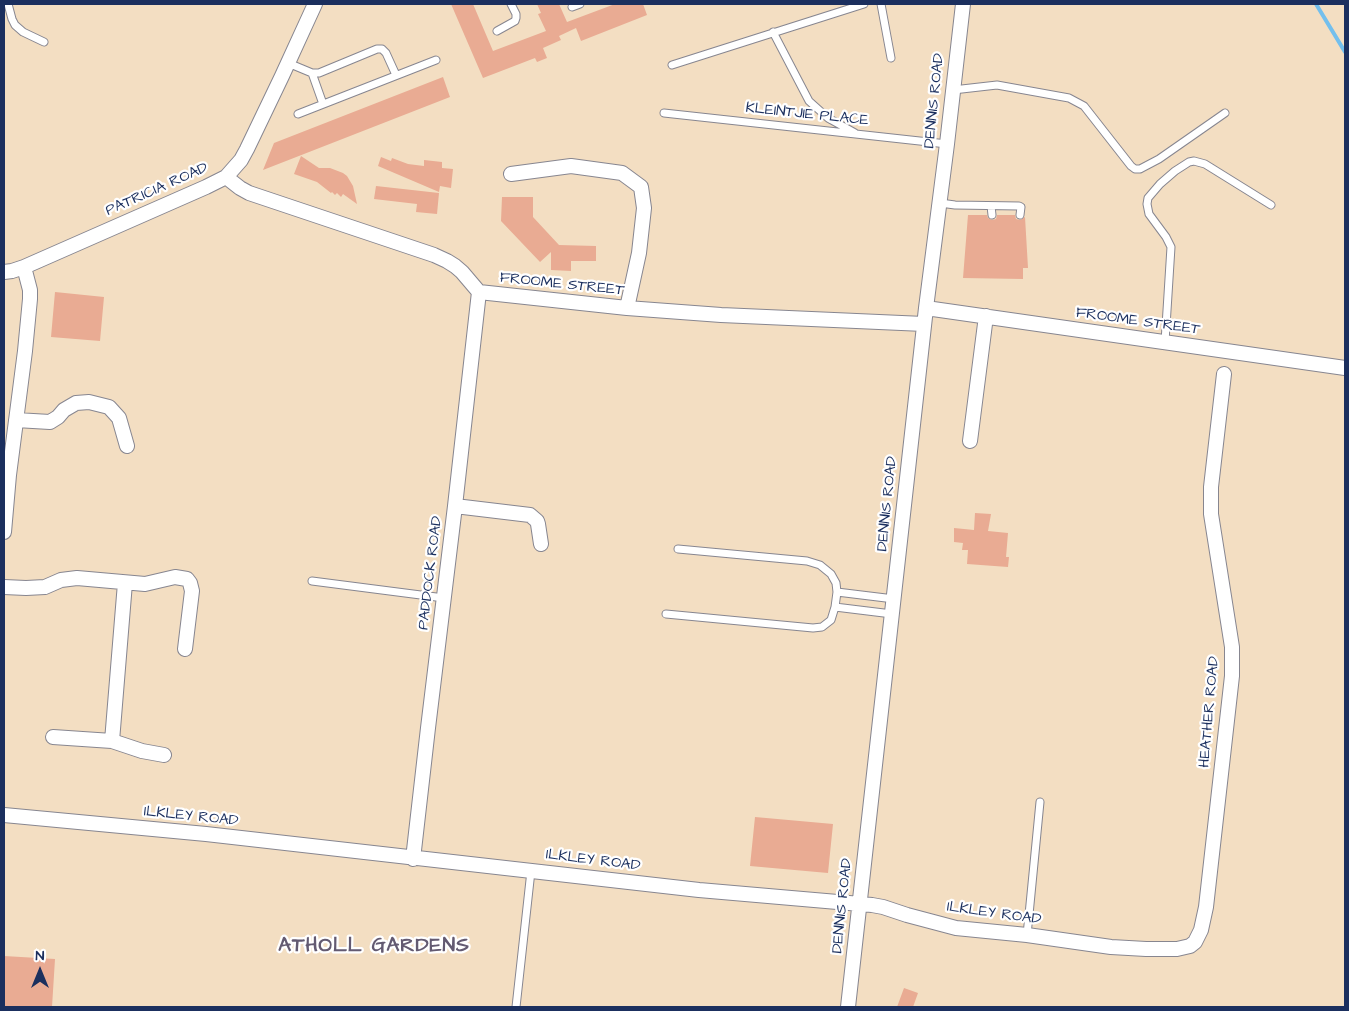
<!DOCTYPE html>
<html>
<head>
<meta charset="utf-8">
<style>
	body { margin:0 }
	#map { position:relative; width:1349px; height:1011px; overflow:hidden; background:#f3dec2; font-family:"Architects Daughter",sans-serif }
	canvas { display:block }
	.frame { position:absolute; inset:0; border:5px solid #1b2f5e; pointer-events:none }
	.north { position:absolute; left:15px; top:946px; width:50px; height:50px; -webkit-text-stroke:4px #fff; paint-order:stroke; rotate:0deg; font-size:14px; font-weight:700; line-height:20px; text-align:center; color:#1b2f5e }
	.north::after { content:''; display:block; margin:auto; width:18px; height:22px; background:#1b2f5e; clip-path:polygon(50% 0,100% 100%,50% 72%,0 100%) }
</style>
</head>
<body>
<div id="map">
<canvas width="1349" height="1011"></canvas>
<div class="frame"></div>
<div class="north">N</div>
</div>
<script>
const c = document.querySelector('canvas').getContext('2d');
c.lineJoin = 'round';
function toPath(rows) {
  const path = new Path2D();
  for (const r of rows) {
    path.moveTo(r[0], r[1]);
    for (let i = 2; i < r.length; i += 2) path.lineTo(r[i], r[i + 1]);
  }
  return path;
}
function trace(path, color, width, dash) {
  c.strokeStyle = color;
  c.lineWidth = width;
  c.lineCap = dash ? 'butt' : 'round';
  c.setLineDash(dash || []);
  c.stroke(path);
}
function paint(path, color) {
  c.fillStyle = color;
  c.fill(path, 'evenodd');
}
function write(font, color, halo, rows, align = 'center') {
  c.font = font + ' "Architects Daughter",sans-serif';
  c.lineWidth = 4.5;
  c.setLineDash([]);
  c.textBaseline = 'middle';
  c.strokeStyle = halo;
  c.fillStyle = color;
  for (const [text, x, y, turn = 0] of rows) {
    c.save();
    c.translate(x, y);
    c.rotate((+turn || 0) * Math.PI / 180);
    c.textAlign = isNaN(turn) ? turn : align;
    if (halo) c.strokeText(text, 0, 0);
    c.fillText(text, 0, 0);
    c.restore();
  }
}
trace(toPath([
	[1316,4,1345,52]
]), '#73bfed', 4);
paint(toPath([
	[451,4,473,4,493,51,546,31,538,14,541,13,537,4,559,4,567,22,615,4,643,4,647,15,581,41,576,28,559,36,561,40,543,48,547,58,537,62,535,58,483,78],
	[443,77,450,97,263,170,274,143],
	[301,156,319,168,330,168,343,173,347,176,353,186,357,204,343,194,341,197,337,193,335,195,332,192,331,193,317,182,294,174],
	[381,157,391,161,392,158,408,164,424,166,424,160,442,162,442,168,453,169,451,188,440,186,439,192,378,166],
	[376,186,439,193,437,214,416,212,417,204,374,199],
	[502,197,533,197,533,217,559,245,596,246,596,261,571,261,571,271,551,270,551,252,540,262,501,221],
	[968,215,987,215,988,218,992,220,996,219,997,215,1015,215,1016,219,1020,220,1025,217,1028,268,1023,268,1023,279,963,278],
	[55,292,104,297,100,341,51,337],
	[975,513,991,514,988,531,1008,533,1006,557,1009,557,1008,567,967,564,968,550,962,550,963,543,954,542,954,528,974,530],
	[755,817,833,824,828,873,750,866],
	[4,956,55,959,52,1007,4,1007],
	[904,988,918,993,913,1007,897,1007]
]), '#e9ab93');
const service = toPath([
	[8,4,12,19,15,25,23,32,44,42],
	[881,4,891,58],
	[572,7,580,4],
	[497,31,515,21,516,18,516,14,511,4],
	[773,32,809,101,828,118,855,133],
	[288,63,312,73,319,73,377,49,382,49,386,53,396,75],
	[672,65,864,4],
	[312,73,323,104],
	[953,90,997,85,1069,98,1084,106,1131,166,1135,169,1140,169,1159,159,1225,113],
	[664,113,947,144],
	[298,114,436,60],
	[940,203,955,205,1019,206,1021,207,1020,215],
	[991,206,992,215],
	[1165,342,1171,247,1166,237,1149,214,1147,204,1148,198,1160,184,1175,171,1189,162,1194,161,1205,164,1271,205],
	[312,581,444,598],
	[837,592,894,599],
	[835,607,892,614],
	[666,614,813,628,822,627,831,620,835,607,837,592,836,583,831,574,820,565,807,561,678,549],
	[1027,935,1040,802],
	[516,1007,531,871]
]);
const minor = toPath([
	[511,174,571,166,622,173,641,187,644,208,639,253,627,308],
	[226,177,240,188,249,193,434,255,447,261,455,266,462,272,479,292,627,308,721,315,924,324],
	[4,272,12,271,24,267,206,187,226,177,241,160,247,149,282,76,315,4],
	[926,308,1345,368],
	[16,420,50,422,58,417,64,410,76,403,89,402,109,407,119,418,127,446],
	[970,441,986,316],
	[455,506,530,515,537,521,538,524,541,544],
	[4,532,9,475,25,351,30,299,30,290,24,267],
	[4,587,26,588,45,587,61,580,77,578,145,584,175,577,187,579,190,583,192,591,185,649],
	[53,737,112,741,142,751,164,755],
	[112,741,125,583],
	[4,815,206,834,699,890,872,905,883,907,907,915,956,928,1027,935,1111,947,1146,949,1177,949,1190,946,1195,942,1201,930,1206,907,1232,676,1232,647,1211,514,1211,487,1224,374],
	[413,859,428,728,455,506,479,292],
	[848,1007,926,308,947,144,963,4]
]);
trace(service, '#878690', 9);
trace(minor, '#878690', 16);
trace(service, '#fff', 7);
trace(minor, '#fff', 14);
write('15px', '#1b2f5e', '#fff', [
	["DENNIS ROAD",935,101,-84],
	["KLEINTJIE PLACE",807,115,6],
	["PATRICIA ROAD",157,190,-24],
	["FROOME STREET",562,285,6],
	["FROOME STREET",1138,322,8],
	["DENNIS ROAD",888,504,-84],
	["PADDOCK ROAD",431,573,-83],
	["HEATHER ROAD",1210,712,-85],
	["ILKLEY ROAD",191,817,6],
	["ILKLEY ROAD",593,861,7],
	["DENNIS ROAD",843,906,-84],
	["ILKLEY ROAD",994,914,8]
]);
c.letterSpacing = '1px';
write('bold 20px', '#635a71', '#fff', [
	["ATHOLL GARDENS",374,947]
]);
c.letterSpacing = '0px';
</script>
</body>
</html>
